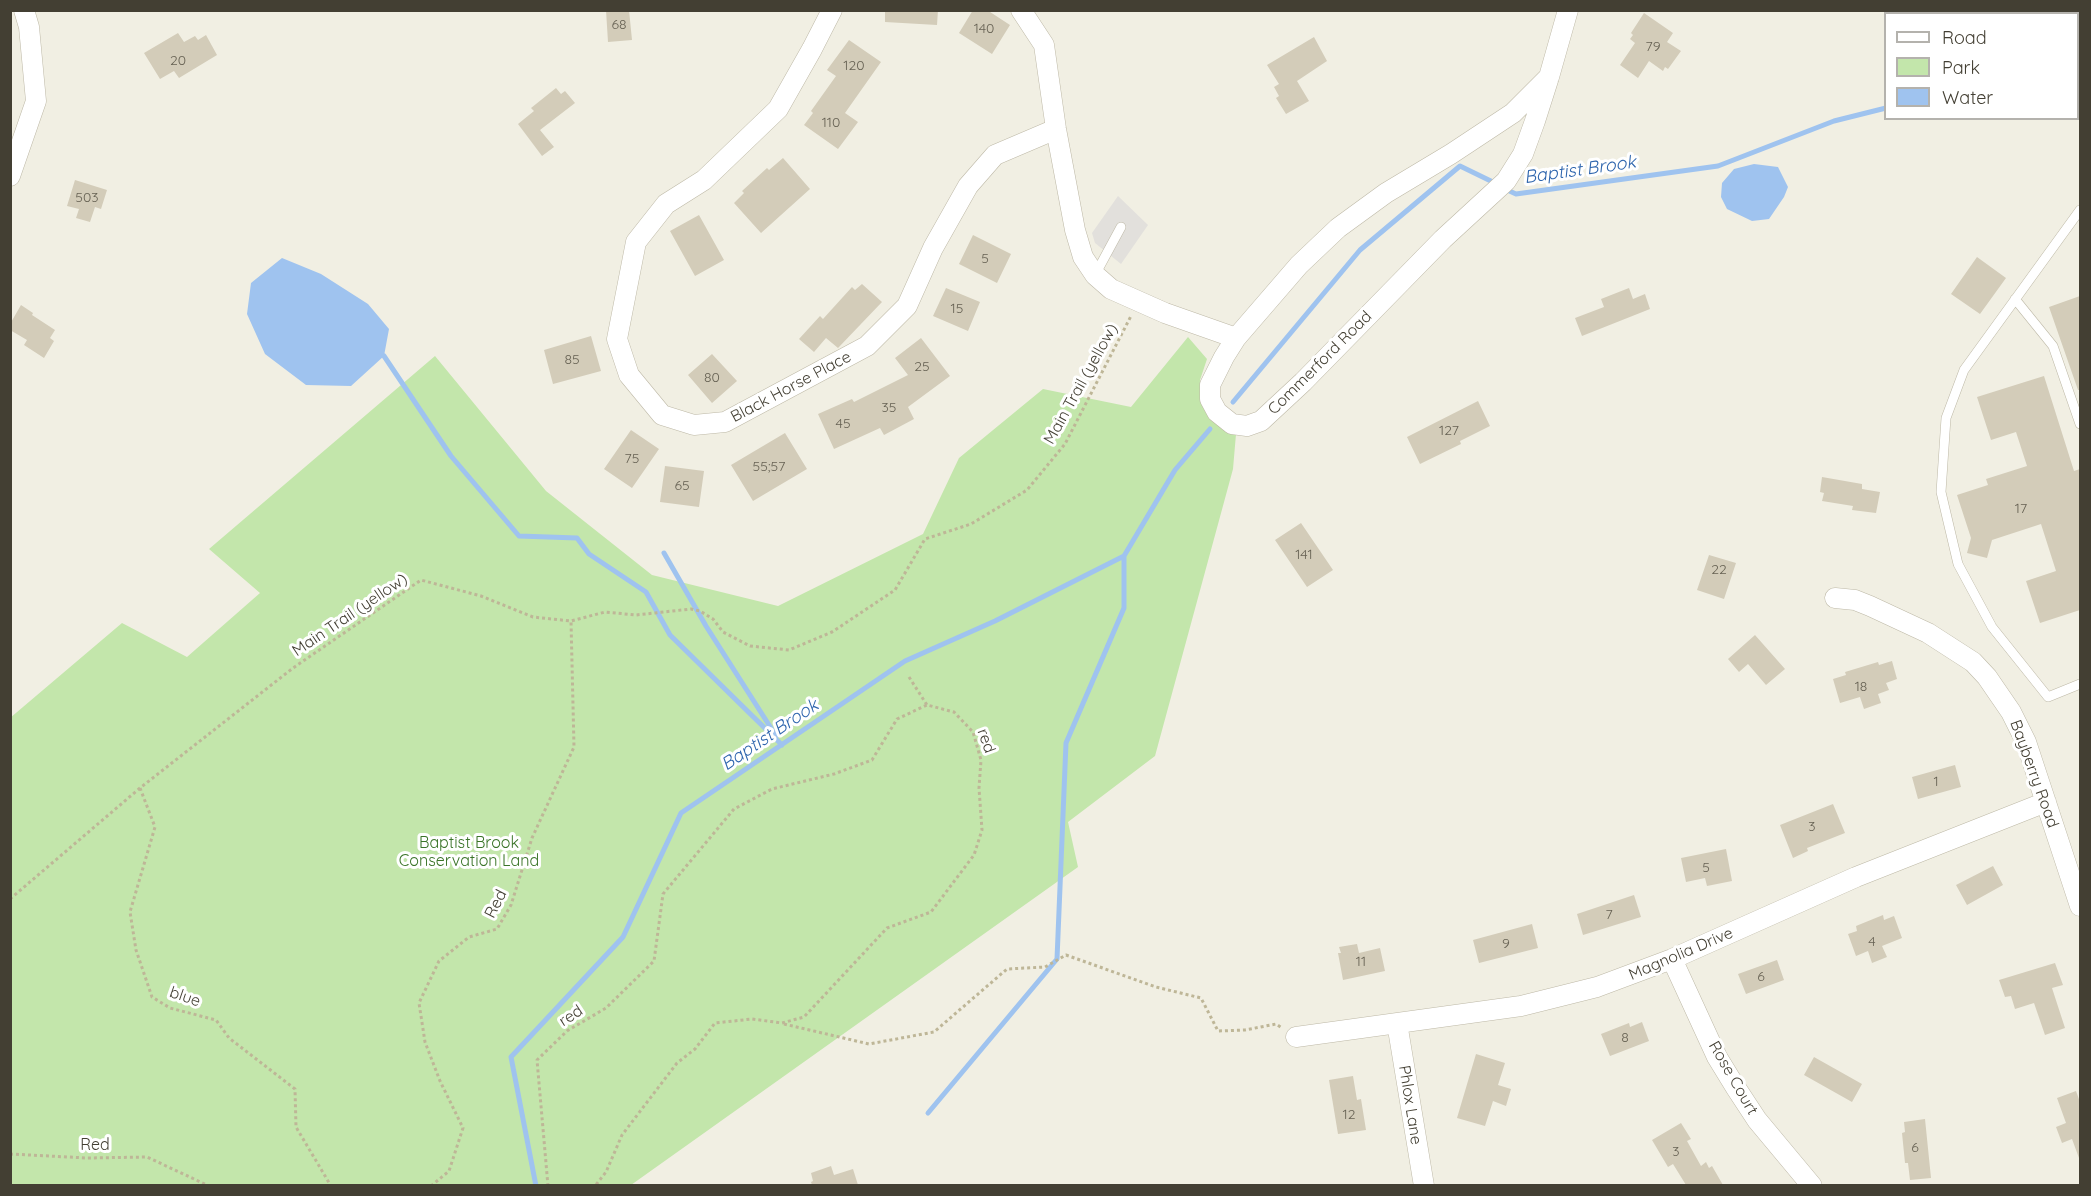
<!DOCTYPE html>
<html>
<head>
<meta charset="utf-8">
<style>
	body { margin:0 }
	#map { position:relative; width:2091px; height:1196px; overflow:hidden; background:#f1efe3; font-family:Quicksand,sans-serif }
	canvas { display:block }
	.frame { position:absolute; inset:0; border:12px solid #433f33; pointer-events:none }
	.legend { position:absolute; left:1884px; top:12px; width:195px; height:108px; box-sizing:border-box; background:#fff; border:2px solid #b4b2ad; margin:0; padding:8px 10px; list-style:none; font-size:18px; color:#433f33 }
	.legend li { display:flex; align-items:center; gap:12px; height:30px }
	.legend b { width:30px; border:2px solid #b4b2ad }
</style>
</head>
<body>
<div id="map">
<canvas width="2091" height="1196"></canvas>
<div class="frame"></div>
<ul class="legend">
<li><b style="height:8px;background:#fff"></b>Road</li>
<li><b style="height:16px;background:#c3e6ab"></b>Park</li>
<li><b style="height:16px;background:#9fc3ef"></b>Water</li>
</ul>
</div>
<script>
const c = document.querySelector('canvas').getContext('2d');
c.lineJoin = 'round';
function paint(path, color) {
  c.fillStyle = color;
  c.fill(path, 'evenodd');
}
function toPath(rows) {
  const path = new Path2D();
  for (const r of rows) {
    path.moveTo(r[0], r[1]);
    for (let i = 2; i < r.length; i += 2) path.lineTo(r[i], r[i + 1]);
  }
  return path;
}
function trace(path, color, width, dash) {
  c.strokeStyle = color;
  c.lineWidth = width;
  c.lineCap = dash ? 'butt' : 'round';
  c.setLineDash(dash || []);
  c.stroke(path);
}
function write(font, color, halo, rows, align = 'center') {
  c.font = font + ' Quicksand,sans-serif';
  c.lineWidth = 6;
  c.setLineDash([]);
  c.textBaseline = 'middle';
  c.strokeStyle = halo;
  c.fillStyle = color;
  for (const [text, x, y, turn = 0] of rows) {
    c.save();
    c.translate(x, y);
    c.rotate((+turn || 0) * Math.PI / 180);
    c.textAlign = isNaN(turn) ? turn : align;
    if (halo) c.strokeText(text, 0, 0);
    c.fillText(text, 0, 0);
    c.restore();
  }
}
paint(toPath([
	[1188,337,1207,359,1200,380,1202,403,1236,434,1233,469,1155,756,1068,822,1078,867,631,1185,11,1185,10,718,122,623,187,657,260,593,209,549,435,356,546,491,652,575,778,606,923,534,959,458,1043,389,1131,407]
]), '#c3e6ab');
paint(toPath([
	[1118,196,1148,225,1121,264,1095,243,1092,233]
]), '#e2e0dc');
paint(toPath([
	[1754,164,1778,167,1788,187,1784,197,1769,219,1752,221,1727,209,1721,197,1722,183,1734,169],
	[282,258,321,274,368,304,389,329,384,356,351,386,306,385,265,354,247,314,251,283]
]), '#9fc3ef');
trace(toPath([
	[2078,32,2080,31],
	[1505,189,1516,194,1718,166,1834,121,1886,108],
	[384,356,451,456,519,536,577,538,589,554,646,592,670,635,782,745],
	[1233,402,1360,250,1460,166,1497,184],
	[664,553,706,626,776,736],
	[928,1113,1057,959,1066,743,1124,608,1124,556],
	[536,1186,511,1057,623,937,681,813,905,661,995,621,1124,556,1175,470,1210,429]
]), '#9fc3ef', 5);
paint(toPath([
	[606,10,629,10,632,40,608,42],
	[885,10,938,10,937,25,885,22],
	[973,10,987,10,1010,25,992,54,959,33],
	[1644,13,1673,33,1667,42,1681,51,1668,69,1665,67,1663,71,1649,61,1638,78,1620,65,1635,43,1630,39,1633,35,1631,33],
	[178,33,184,42,195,36,198,40,206,35,217,55,179,78,174,71,160,79,144,53],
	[1314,37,1327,61,1297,81,1309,101,1286,114,1276,98,1279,96,1274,87,1279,84,1267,65],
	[849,40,881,62,845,113,858,122,838,149,804,125,813,113,811,111,836,76,827,70],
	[556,88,561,94,565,91,575,103,540,130,554,147,542,156,518,124,534,111,531,108],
	[783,158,810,189,761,233,734,203,744,193,742,191,767,168,769,170],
	[75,180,107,190,101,209,95,207,90,222,76,218,79,209,67,206],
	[699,215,724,260,695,276,670,231],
	[973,235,1011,254,997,283,959,264],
	[1977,257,2006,278,1980,314,1951,294],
	[862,284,882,302,839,347,838,348,826,338,814,352,799,339,820,316,823,319,852,287,855,290],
	[946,288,980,302,968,331,933,316],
	[1629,288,1633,299,1645,294,1650,309,1582,336,1575,318,1604,307,1601,299],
	[2080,296,2080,390,2078,390,2049,307],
	[21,305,33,313,32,315,55,330,50,338,54,341,44,358,24,345,27,340,10,330,10,324],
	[591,336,601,371,553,384,544,350],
	[921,338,950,376,908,407,914,419,884,435,880,428,834,449,818,414,852,399,854,402,908,375,895,358],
	[712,354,737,381,712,403,688,375],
	[2044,376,2074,471,2080,469,2080,610,2040,623,2026,581,2056,571,2041,524,1992,540,1987,558,1967,553,1971,538,1957,495,1988,485,1986,479,2027,466,2016,432,1991,440,1977,397],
	[1478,401,1490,426,1460,441,1461,444,1420,464,1407,437],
	[631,430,659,449,632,488,604,469],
	[785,433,807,469,753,501,731,465],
	[665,466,704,471,699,507,660,502],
	[1822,477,1862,484,1862,489,1880,492,1876,513,1852,510,1853,506,1822,501,1824,493,1820,492],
	[1301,523,1333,570,1307,587,1275,540],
	[1709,555,1736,563,1724,599,1697,590],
	[1755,635,1785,669,1766,685,1748,664,1739,672,1728,659],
	[1892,661,1897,679,1886,683,1889,690,1878,694,1881,703,1864,709,1860,697,1840,703,1833,679,1846,675,1845,672,1878,662,1879,665],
	[1955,765,1961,787,1918,799,1912,777],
	[1833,804,1845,833,1807,848,1808,851,1793,858,1780,825],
	[1726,849,1732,881,1707,886,1705,878,1686,882,1681,858],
	[1993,866,2003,885,1967,905,1956,885],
	[1634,895,1641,917,1583,935,1577,914],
	[1883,915,1884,920,1894,916,1902,938,1882,946,1887,957,1872,963,1868,951,1856,956,1848,934,1857,931,1856,926],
	[1532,924,1538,948,1479,963,1473,940],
	[1357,944,1359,953,1380,948,1385,971,1343,980,1338,953,1341,953,1339,947],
	[1777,960,1784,980,1746,994,1738,974],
	[2055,963,2063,985,2052,988,2065,1028,2045,1035,2034,1003,2015,1009,2011,996,2005,997,1999,980],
	[1642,1022,1649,1041,1610,1056,1601,1034,1629,1023,1630,1027],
	[1476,1054,1505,1063,1498,1085,1511,1089,1506,1106,1493,1101,1485,1126,1457,1118],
	[1814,1057,1862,1084,1852,1102,1804,1075],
	[1353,1076,1357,1100,1361,1099,1366,1130,1338,1134,1329,1080],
	[2076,1091,2080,1102,2079,1158,2072,1139,2062,1143,2056,1127,2066,1123,2057,1098],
	[1925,1119,1931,1178,1910,1180,1908,1163,1905,1163,1902,1133,1905,1132,1904,1122],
	[1681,1123,1691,1139,1687,1141,1701,1166,1706,1162,1709,1168,1712,1166,1723,1185,1686,1185,1673,1164,1668,1167,1652,1140],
	[831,1166,834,1175,853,1169,858,1185,812,1185,811,1182,813,1181,811,1173]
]), '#d3ccb9');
const lane = toPath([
	[2080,210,1964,370,1946,418,1941,492,1958,564,1992,627,2048,697,2080,684],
	[1095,275,1121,227],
	[2015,299,2053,346,2080,424]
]);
const street = toPath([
	[832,10,812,49,778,109,704,180,666,204,636,242,617,339,629,375,662,415,694,425,725,422,867,346,907,306,933,248,968,186,995,155,1056,129],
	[1021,10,1044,45,1056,129,1075,230,1083,257,1095,275,1111,289,1165,313,1236,338],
	[1549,77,1513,113,1451,154,1386,193,1338,228,1299,265,1236,338,1224,357,1210,385,1210,399,1217,412,1232,424,1247,426,1261,421,1303,382,1443,239,1506,181,1523,154,1535,121,1549,77,1568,10],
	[10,176,36,101,29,27,24,10],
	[1835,598,1855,600,1870,606,1928,633,1973,662,1987,677,2011,712,2026,742,2080,906],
	[1672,959,1717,1057,1736,1088,1757,1120,1812,1186],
	[1397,1023,1424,1186],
	[1296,1037,1521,1006,1597,987,1672,959,1856,877,2046,802]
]);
trace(lane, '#bdb8a6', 10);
trace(street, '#bdb8a6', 21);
trace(toPath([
	[909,677,927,705],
	[140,788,155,827,130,912,136,950,152,997,170,1008,216,1020,229,1038,295,1089,296,1127,331,1186],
	[10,899,140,788,293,668,421,580,481,596,533,617,571,621,605,612,636,615,691,609,700,611,713,619,723,632,750,646,789,650,832,632,895,590,925,539,971,524,1027,490,1065,444,1131,316],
	[784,1024,869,1044,934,1032,1007,969,1045,967,1066,955,1156,987,1201,998,1218,1031,1245,1030,1276,1024,1282,1028],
	[10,1154,87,1158,147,1157,209,1186],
	[431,1186,449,1171,463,1128,440,1081,425,1042,419,1003,439,961,469,937,497,929,511,905,532,838,574,747,571,621],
	[548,1186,537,1060,567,1031,606,1008,654,961,663,894,734,809,772,789,834,774,872,760,897,719,927,705,954,712,973,732,981,760,979,788,982,830,974,855,931,912,887,928,804,1017,782,1023,752,1019,715,1023,695,1049,677,1063,622,1135,606,1172,595,1186]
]), '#beb697', 3, [3, 3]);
trace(lane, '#fff', 9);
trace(street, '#fff', 20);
write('14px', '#676254', null, [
	["68",619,25],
	["140",984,29],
	["79",1653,47],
	["20",178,61],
	["120",854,66],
	["110",831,123],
	["503",87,198],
	["5",985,259],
	["15",957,309],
	["85",572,360],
	["25",922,367],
	["80",712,378],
	["35",889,408],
	["45",843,424],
	["127",1449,431],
	["75",632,459],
	["55;57",769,467],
	["65",682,486],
	["17",2021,509],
	["141",1304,555],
	["22",1719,570],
	["18",1861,687],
	["1",1936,782],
	["3",1812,827],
	["5",1706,868],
	["7",1609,915],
	["4",1872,942],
	["9",1506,944],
	["11",1361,962],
	["6",1761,977],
	["8",1625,1038],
	["12",1349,1115],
	["6",1915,1148],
	["3",1676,1152]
]);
write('16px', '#433f33', '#fff', [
	["Commerford Road",1320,363,-45],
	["Main Trail (yellow)",1081,384,-61],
	["Black Horse Place",791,387,-28],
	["Main Trail (yellow)",350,615,-34],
	["red",986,741,70],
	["Bayberry Road",2034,774,70],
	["Red",496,904,-63],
	["Magnolia Drive",1681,954,-23],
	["blue",185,997,19],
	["red",571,1016,-33],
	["Rose Court",1733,1078,60],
	["Phlox Lane",1410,1105,81],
	["Red",95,1145]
]);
write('16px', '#3a7428', '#fff', [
	["Baptist Brook",469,843],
	["Conservation Land",469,861]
]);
write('italic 18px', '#2e65ad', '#fff', [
	["Baptist Brook",1580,170,-8],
	["Baptist Brook",770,735,-34]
]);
</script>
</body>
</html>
